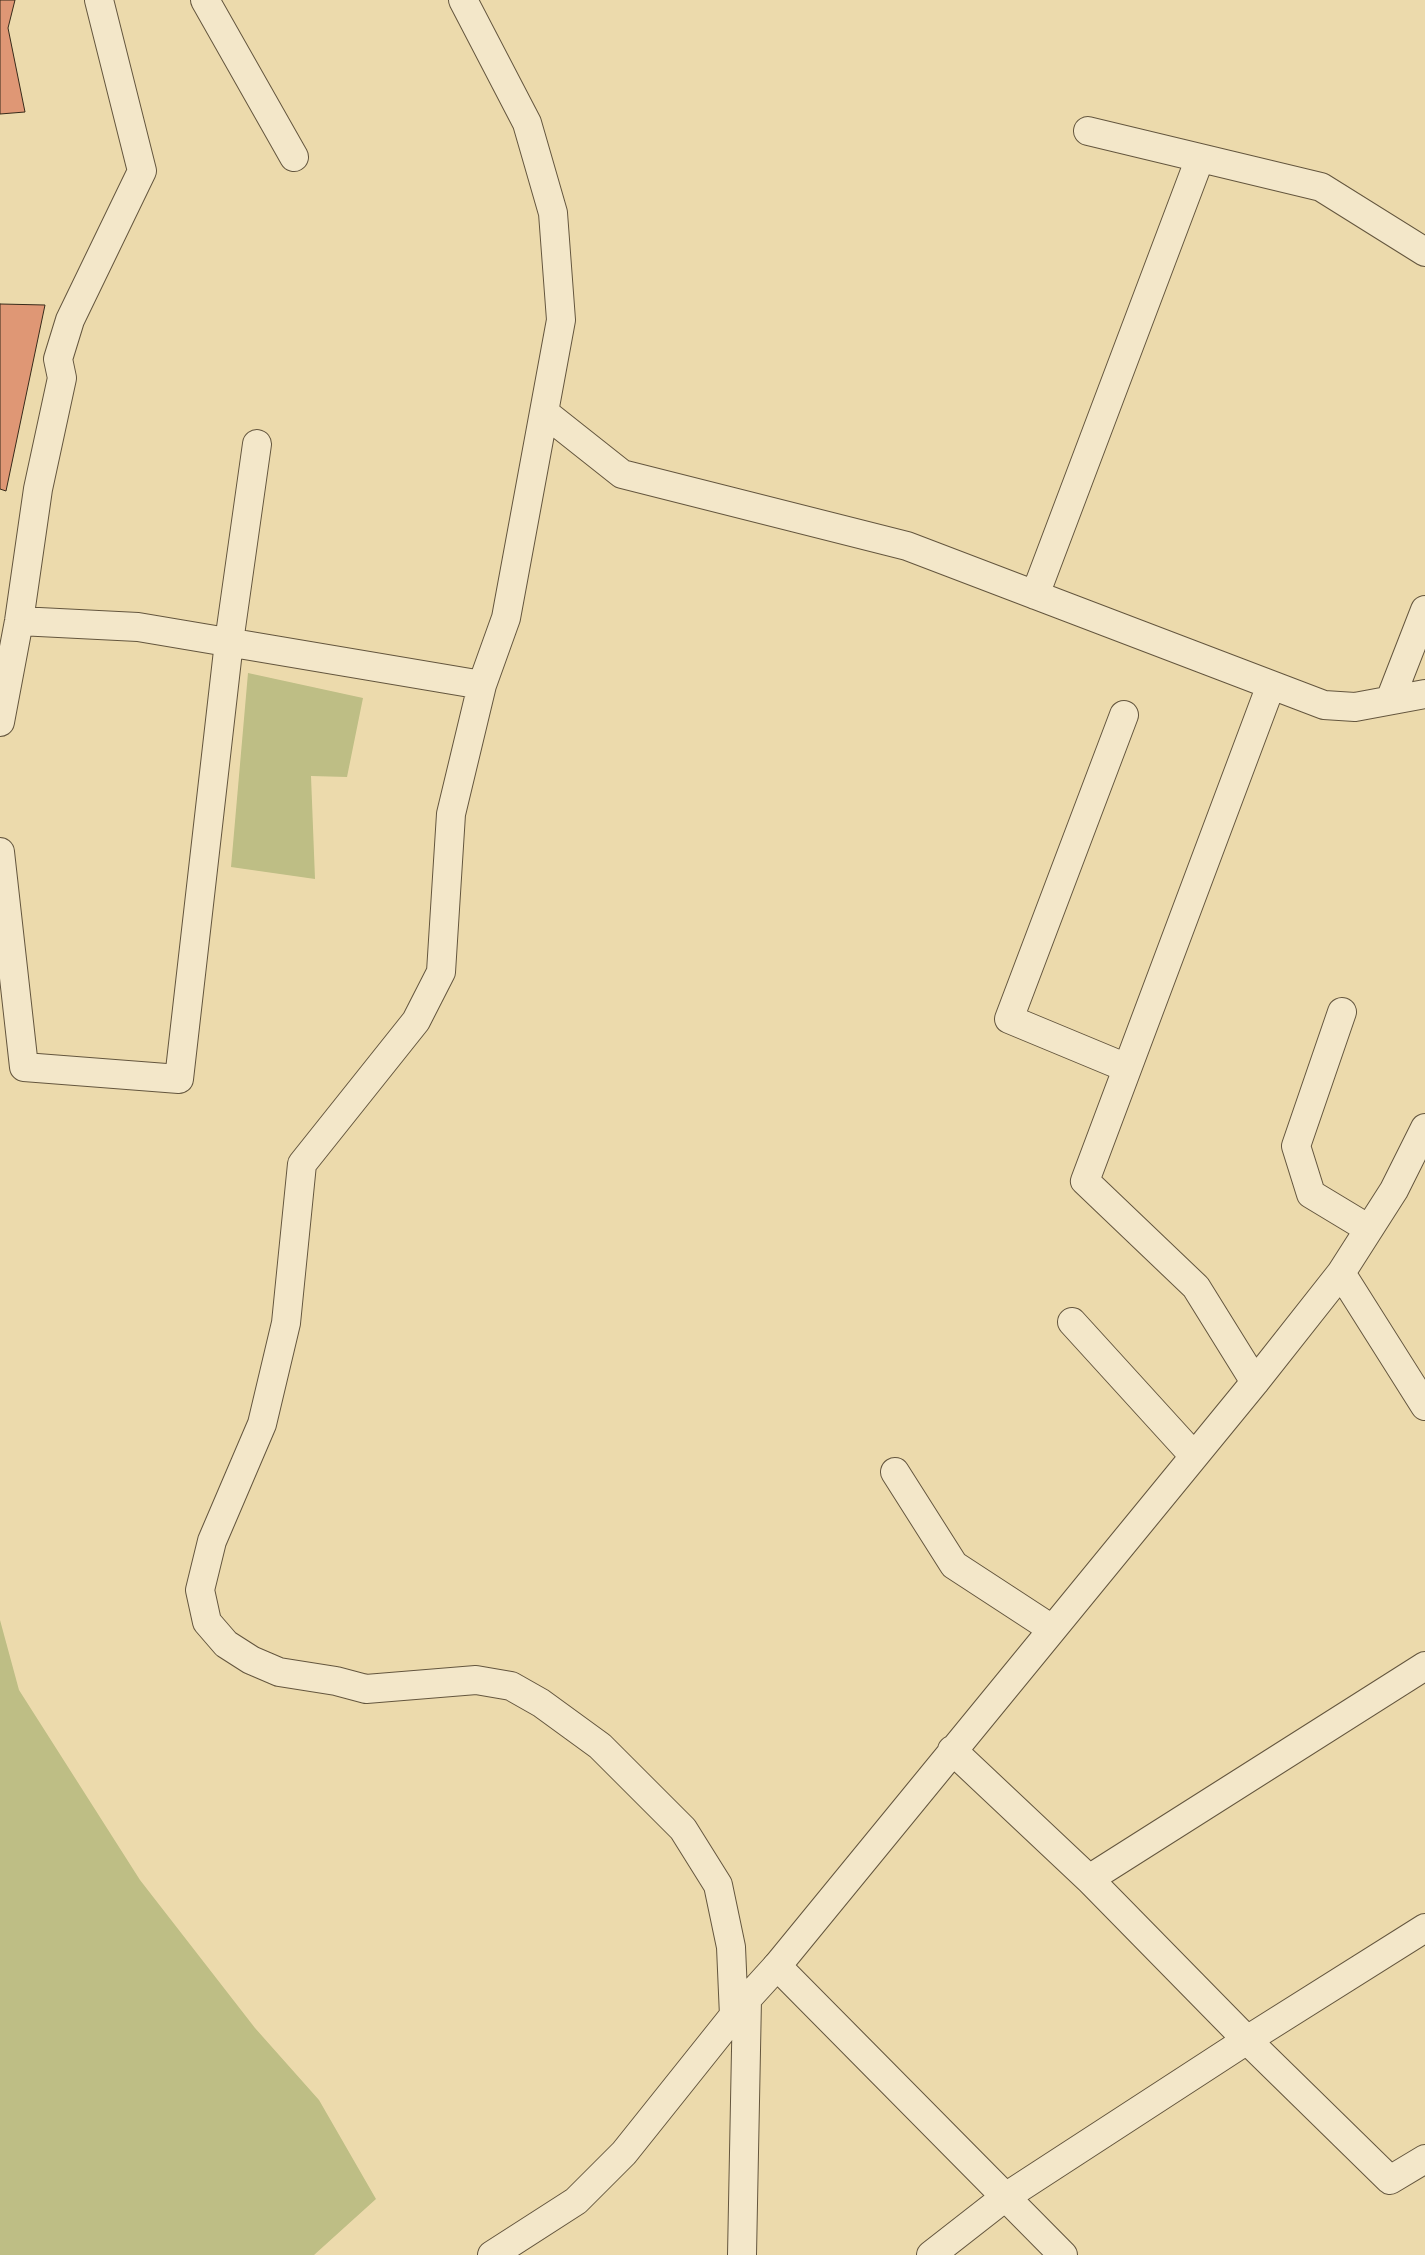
<!DOCTYPE html>
<html>
<head>
<meta charset="utf-8">
<style>
	body { margin:0 }
	canvas { display:block; background:#ecdaac }
</style>
</head>
<body>
<canvas width="1425" height="2255"></canvas>
<script>
const c = document.querySelector('canvas').getContext('2d');
c.lineJoin = 'round';
function paint(path, color) {
  c.fillStyle = color;
  c.fill(path, 'evenodd');
}
function toPath(rows) {
  const path = new Path2D();
  for (const r of rows) {
    path.moveTo(r[0], r[1]);
    for (let i = 2; i < r.length; i += 2) path.lineTo(r[i], r[i + 1]);
  }
  return path;
}
function trace(path, color, width, dash) {
  c.strokeStyle = color;
  c.lineWidth = width;
  c.lineCap = dash ? 'butt' : 'round';
  c.setLineDash(dash || []);
  c.stroke(path);
}
paint(toPath([
	[248,673,363,698,347,777,311,776,315,879,231,867],
	[0,1620,19,1690,140,1880,255,2028,319,2100,376,2199,314,2255,0,2255]
]), '#bebe85');
const building = toPath([
	[0,0,15,0,8,28,25,112,0,114,0,0],
	[0,304,45,305,6,491,0,489,0,304]
]);
paint(building, '#df9775');
trace(building, '#372a1a', 1);
const minor = toPath([
	[205,0,294,157],
	[463,0,527,123,553,213,561,320,506,618,482,685,451,814,441,972,416,1021,302,1164,286,1323,262,1424,212,1541,200,1590,207,1622,226,1644,251,1660,279,1672,336,1681,366,1689,476,1680,511,1686,541,1703,600,1746,683,1829,718,1885,731,1947,734,2016],
	[1088,131,1321,187,1425,252],
	[545,413,622,474,907,546,1324,705,1355,707,1425,694],
	[1035,595,1200,158],
	[19,621,138,627,482,685],
	[1390,700,1425,610],
	[1124,715,1009,1019,1127,1068],
	[0,722,19,621,38,489,62,378,58,359,70,320,142,171,99,0],
	[0,852,24,1067,179,1079,229,642,257,444],
	[1342,1012,1296,1146,1311,1194,1369,1229],
	[1341,1273,1425,1406],
	[1072,1322,1194,1456],
	[1255,1382,1196,1287,1085,1181,1271,685],
	[895,1472,954,1565,1052,1629],
	[952,1750,1089,1879,1247,2040,1390,2180,1425,2159],
	[1089,1879,1425,1666],
	[492,2255,576,2201,624,2153,747,1999,777,1966,1255,1382,1341,1273,1394,1190,1425,1128],
	[742,2255,747,1999],
	[931,2255,1004,2198,1247,2040,1425,1928]
]);
const tertiary = toPath([
	[777,1966,1063,2255]
]);
trace(minor, '#64563e', 30);
trace(tertiary, '#64563e', 30);
trace(minor, '#f3e7c9', 28);
trace(tertiary, '#f3e7c9', 28);
</script>
</body>
</html>
